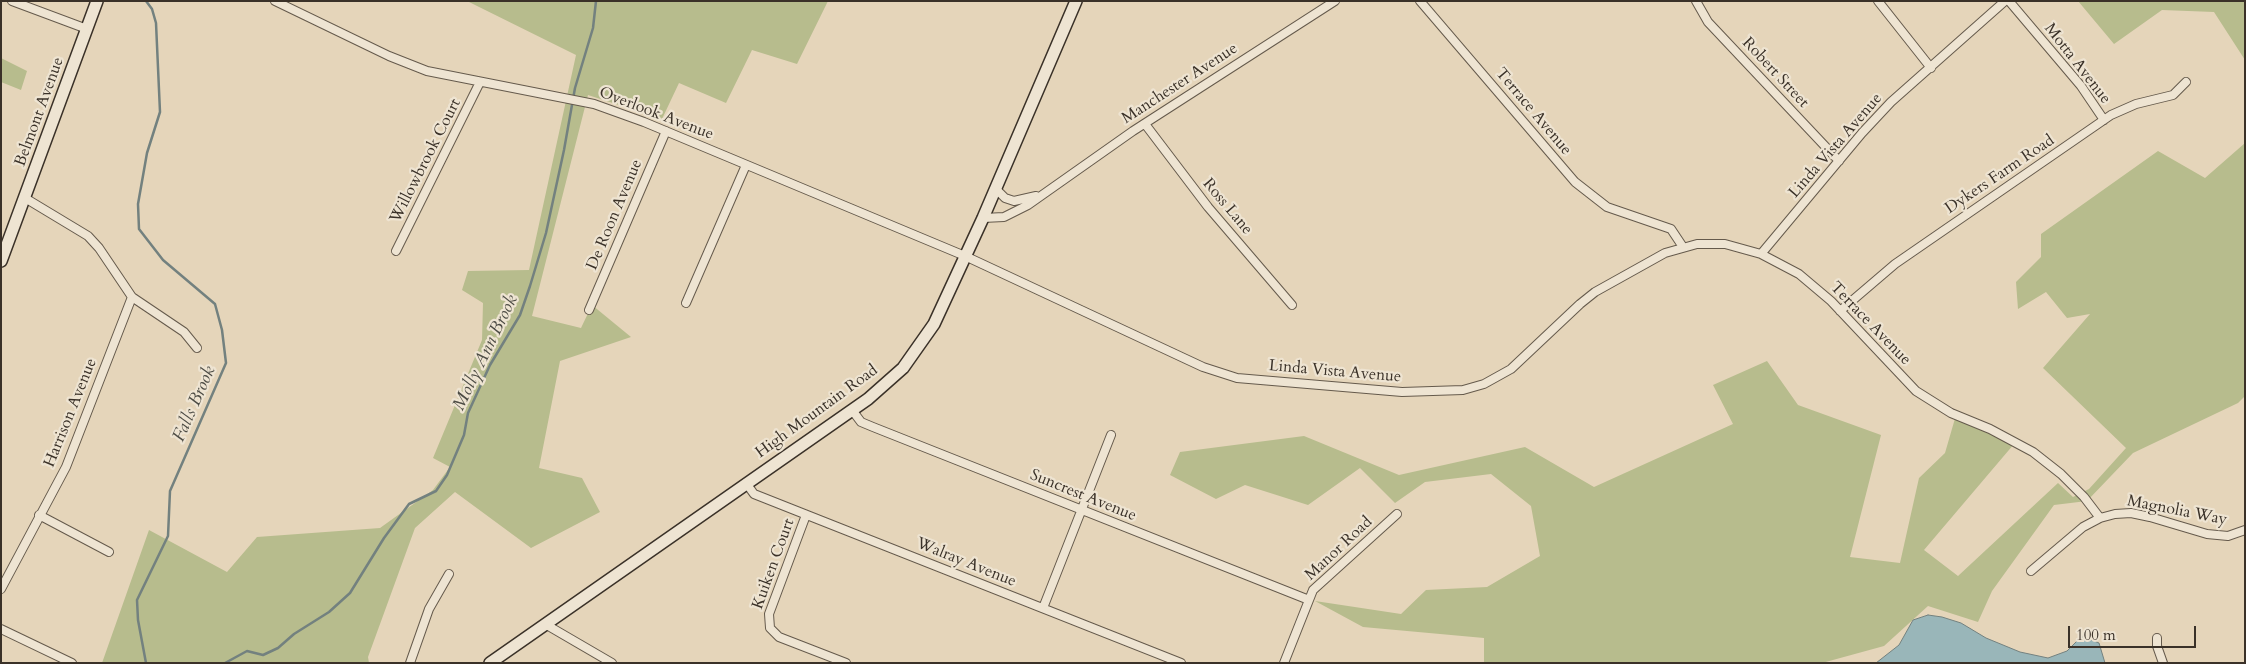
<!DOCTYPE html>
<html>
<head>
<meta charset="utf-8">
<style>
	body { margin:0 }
	#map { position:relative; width:2246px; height:664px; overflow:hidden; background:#e5d5ba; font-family:Cardo,serif }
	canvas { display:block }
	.frame { position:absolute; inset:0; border:2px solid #3a3128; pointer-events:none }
	.scale { position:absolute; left:2068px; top:626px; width:128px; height:22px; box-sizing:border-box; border:2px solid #3a3128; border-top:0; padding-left:6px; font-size:15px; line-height:18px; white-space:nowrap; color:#3a3128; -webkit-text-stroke:4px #eee4d2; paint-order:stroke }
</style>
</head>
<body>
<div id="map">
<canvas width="2246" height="664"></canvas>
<div class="frame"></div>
<div class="scale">100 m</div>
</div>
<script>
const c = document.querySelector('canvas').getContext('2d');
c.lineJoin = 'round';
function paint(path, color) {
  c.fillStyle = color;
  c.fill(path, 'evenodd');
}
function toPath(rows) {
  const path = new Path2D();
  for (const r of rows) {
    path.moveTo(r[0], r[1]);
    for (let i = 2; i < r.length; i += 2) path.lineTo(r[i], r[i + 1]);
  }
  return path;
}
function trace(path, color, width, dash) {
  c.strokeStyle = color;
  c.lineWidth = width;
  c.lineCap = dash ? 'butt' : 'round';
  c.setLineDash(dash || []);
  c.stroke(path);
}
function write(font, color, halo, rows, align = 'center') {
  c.font = font + ' Cardo,serif';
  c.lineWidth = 4.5;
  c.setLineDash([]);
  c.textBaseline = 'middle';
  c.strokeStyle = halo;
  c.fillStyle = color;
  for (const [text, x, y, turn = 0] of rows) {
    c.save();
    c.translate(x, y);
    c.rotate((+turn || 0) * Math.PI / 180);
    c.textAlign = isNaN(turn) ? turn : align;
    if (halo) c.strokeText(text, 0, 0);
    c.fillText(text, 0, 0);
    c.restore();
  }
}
paint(toPath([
	[467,1,828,1,797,64,752,50,726,103,679,83,662,119,588,95,532,316,581,328,592,305,631,337,560,361,539,468,582,478,600,512,531,548,455,492,415,528,368,657,369,663,102,663,149,530,227,572,257,537,380,528,433,490,450,467,433,458,482,340,483,303,462,290,468,271,529,270,576,55],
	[2078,1,2245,1,2245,60,2214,12,2162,10,2114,44],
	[1,58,27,71,21,90,1,82],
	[2245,143,2245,396,2238,403,2133,453,2087,501,2054,505,1992,591,1978,622,1928,606,1884,646,1822,663,1484,663,1484,638,1363,627,1315,601,1401,614,1426,590,1487,587,1540,556,1531,506,1491,474,1425,482,1395,503,1360,468,1308,505,1245,485,1216,499,1170,475,1180,452,1304,436,1399,475,1525,447,1594,487,1733,424,1713,385,1767,361,1798,405,1881,435,1850,557,1900,563,1919,478,1945,453,1956,415,2014,444,1924,550,1958,576,2058,483,2073,497,2089,489,2126,448,2043,368,2090,314,2067,318,2046,292,2018,309,2016,282,2041,257,2041,234,2158,151,2205,178]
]), '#b7bc8d');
const water = toPath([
	[1928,615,1942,617,1961,623,1986,638,2020,652,2048,658,2067,651,2082,636,2099,643,2105,663,1876,663,1899,645,1913,620,1928,615]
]);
paint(water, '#99b6b9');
trace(water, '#73817f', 1);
trace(toPath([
	[146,663,138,620,137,600,168,536,170,491,226,363,222,330,215,304,163,260,139,229,138,204,147,153,160,112,156,23,152,9,146,1],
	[225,663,247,651,263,655,278,648,294,634,329,612,350,593,384,538,409,504,436,491,447,475,464,435,468,413,490,365,520,315,530,286,546,233,564,150,575,88,593,28,596,1]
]), '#73817f', 2.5);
const street = toPath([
	[12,1,87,29],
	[275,1,389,56,427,71,594,104,644,122,965,256,1203,367,1237,378,1402,392,1463,390,1484,384,1511,369,1580,304,1595,292,1665,253,1697,244,1725,244,1761,254,1799,274,1831,301,1916,391,1951,413,1990,429,2033,452,2061,474,2084,497,2100,518],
	[1420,1,1575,182,1607,207,1671,229,1683,247],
	[1696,1,1708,22,1839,161],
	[1878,1,1931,68],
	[2009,1,2081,86,2104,120],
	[1145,124,1208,207,1292,305],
	[995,188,1005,198,1014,201,1036,196],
	[25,198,88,236,99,248,132,297,184,332,197,348],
	[983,218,1004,217,1028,205,1133,131,1335,1],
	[396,251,480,82],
	[1761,254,1862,133,1891,102,2005,1],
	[686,303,746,165],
	[589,310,666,131],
	[1840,311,1895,264,2111,115,2136,104,2173,95,2186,82],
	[852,410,861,422,873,427,1309,600],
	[746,483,754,494,1181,663],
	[39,515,109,552],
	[806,515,769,614,770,628,779,637,846,663],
	[2031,571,2083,527,2100,518,2115,514,2131,513,2150,517,2207,534,2228,536,2245,530],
	[1,589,66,467,132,297],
	[1043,608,1111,435],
	[545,624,612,663],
	[1,629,72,663],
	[2157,638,2157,646,2163,663],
	[410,663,429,609,449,574],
	[1284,663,1313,590,1397,514]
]);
const secondary = toPath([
	[1,261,97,1],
	[490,663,868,399,903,368,934,324,983,218,1076,1]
]);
trace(street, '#655a4c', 10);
trace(secondary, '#3a3128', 14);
trace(street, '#eee4d2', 8);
trace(secondary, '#eee4d2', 11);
write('16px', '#3a3128', '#eee4d2', [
	["Motta Avenue",2077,64,52],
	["Robert Street",1775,73,47],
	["Manchester Avenue",1180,84,-33],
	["Belmont Avenue",40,112,-70],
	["Terrace Avenue",1533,112,50],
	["Overlook Avenue",656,114,21],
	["Linda Vista Avenue",1836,146,-49],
	["Willowbrook Court",426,161,-63],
	["Dykers Farm Road",2000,175,-34],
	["Ross Lane",1227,207,50],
	["De Roon Avenue",615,215,-67],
	["Terrace Avenue",1870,324,46],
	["Linda Vista Avenue",1335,372,5],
	["High Mountain Road",817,412,-36],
	["Harrison Avenue",71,413,-68],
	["Suncrest Avenue",1083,496,22],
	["Magnolia Way",2177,511,11],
	["Manor Road",1339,549,-43],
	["Walray Avenue",966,563,22],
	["Kuiken Court",774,564,-70]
]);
write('italic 18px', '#4d4c45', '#eee4d2', [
	["Molly Ann Brook",486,353,-64],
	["Falls Brook",195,404,-66]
]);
</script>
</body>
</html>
